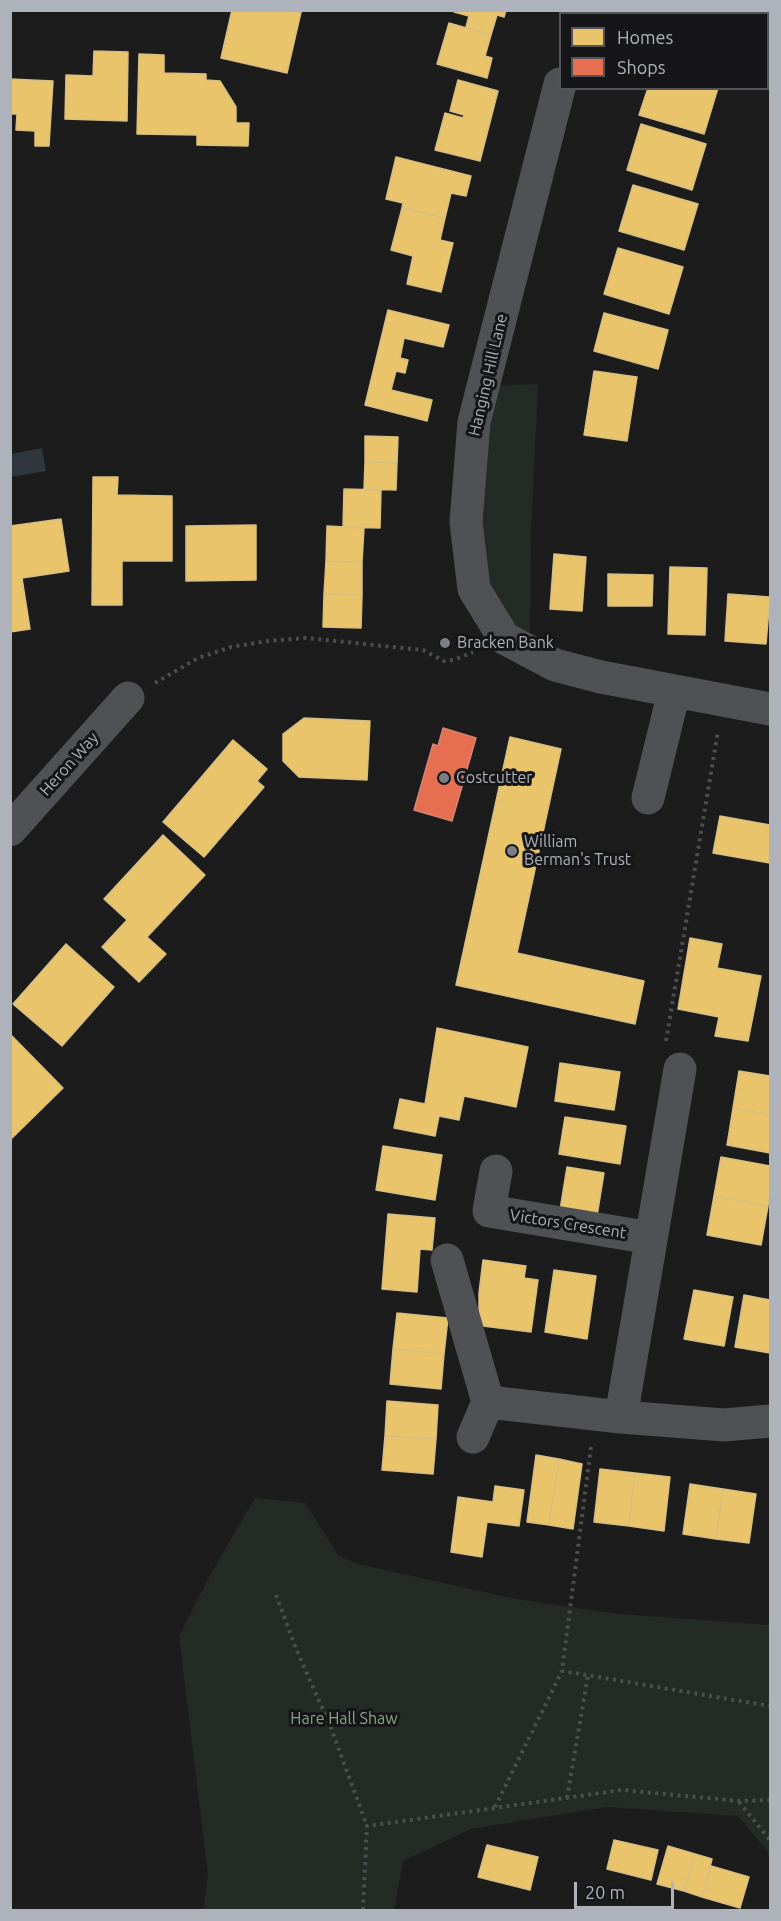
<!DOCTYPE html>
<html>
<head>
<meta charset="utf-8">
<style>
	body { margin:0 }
	#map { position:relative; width:781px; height:1921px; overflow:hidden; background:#1c1c1c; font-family:Ubuntu,sans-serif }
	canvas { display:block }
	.frame { position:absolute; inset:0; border:12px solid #aeb2bb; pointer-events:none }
	.legend { position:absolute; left:559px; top:12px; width:210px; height:78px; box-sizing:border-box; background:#161618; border:2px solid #535459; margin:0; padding:8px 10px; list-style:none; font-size:18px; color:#aeb2bb }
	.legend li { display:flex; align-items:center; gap:12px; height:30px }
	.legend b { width:30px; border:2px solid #535459 }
	.scale { position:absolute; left:574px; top:1882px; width:100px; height:27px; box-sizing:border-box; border:3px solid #aeb2bb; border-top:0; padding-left:8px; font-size:18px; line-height:21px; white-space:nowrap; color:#aeb2bb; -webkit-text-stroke:4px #161618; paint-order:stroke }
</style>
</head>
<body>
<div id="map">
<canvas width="781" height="1921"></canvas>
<div class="frame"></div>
<ul class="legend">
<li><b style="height:16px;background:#e9c46a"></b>Homes</li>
<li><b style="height:16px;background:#e76f51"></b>Shops</li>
</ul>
<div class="scale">20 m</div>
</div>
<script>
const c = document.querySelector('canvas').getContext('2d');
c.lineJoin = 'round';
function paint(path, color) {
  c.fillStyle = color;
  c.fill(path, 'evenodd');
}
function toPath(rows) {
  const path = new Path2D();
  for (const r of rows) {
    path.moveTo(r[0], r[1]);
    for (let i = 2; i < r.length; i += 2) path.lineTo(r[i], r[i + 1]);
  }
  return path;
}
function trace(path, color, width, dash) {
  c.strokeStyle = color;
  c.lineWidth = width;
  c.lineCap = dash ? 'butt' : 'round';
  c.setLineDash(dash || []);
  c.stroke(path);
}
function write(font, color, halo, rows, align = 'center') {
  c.font = font + ' Ubuntu,sans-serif';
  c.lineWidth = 6;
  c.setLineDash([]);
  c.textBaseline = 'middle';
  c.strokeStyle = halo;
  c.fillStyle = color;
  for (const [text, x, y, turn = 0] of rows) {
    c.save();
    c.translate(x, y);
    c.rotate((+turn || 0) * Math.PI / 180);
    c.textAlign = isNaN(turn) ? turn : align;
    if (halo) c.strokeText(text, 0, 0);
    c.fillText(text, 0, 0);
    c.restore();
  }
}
paint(toPath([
	[538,384,531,533,530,637,504,638,466,522,484,386],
	[255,1498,305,1503,338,1555,358,1564,511,1598,583,1609,619,1614,770,1625,770,1854,738,1816,607,1807,471,1829,403,1861,394,1910,203,1910,208,1875,179,1636,210,1575]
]), '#242b25');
paint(toPath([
	[42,448,46,471,11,477,11,454]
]), '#2f363d');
const homes = toPath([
	[232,10,301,12,287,73,221,58,232,10],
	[454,10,506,10,504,17,497,15,491,35,466,27,469,16,454,12,454,10],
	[449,23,491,35,485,56,492,58,487,78,437,64,449,23],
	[94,51,128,52,127,121,65,119,66,75,93,76,94,51],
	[139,54,164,55,164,73,206,74,206,80,220,81,236,107,236,123,249,123,248,146,197,145,197,135,137,134,139,54],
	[10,79,53,81,49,146,35,146,35,131,16,130,17,114,10,114,10,79],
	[458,80,498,91,480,161,435,150,445,113,463,118,464,115,450,111,458,80],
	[648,88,718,88,704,134,639,115,648,88],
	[641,124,706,144,692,190,627,170,641,124],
	[396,157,471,176,466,196,451,193,445,218,402,208,403,203,386,199,396,157],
	[633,185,698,204,684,250,619,231,633,185],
	[402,208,445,218,440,240,453,243,441,292,407,284,413,256,391,250,402,208],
	[618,248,683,267,669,314,604,294,618,248],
	[388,310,449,325,443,347,404,338,400,358,408,360,405,373,396,371,391,390,432,400,427,421,365,405,388,310],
	[604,313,668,330,658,369,594,351,604,313],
	[594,371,637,377,627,441,584,435,594,371],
	[365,436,398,437,397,463,365,462,365,436],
	[365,462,397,463,396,490,364,489,365,462],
	[93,477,118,477,117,495,172,496,172,561,122,561,122,605,92,605,93,477],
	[344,489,381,490,380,528,343,527,344,489],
	[61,519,69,571,22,578,30,629,10,632,10,526,61,519],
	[256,525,256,580,186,581,186,526,256,525],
	[327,526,364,528,362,562,326,561,327,526],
	[554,554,586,557,582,611,550,609,554,554],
	[326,561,362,562,362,595,324,594,326,561],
	[670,567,707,568,705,635,668,634,670,567],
	[608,574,653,575,652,606,608,606,608,574],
	[324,594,362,595,361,628,323,627,324,594],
	[728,594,770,597,766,644,725,641,728,594],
	[304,718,370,721,367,780,299,777,283,761,283,734,304,718],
	[510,737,561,749,517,953,644,981,635,1024,456,985,510,737],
	[233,740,267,769,257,781,264,787,204,857,163,822,233,740],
	[720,816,770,825,770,863,713,853,720,816],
	[163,835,205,875,147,937,166,954,139,982,102,947,127,920,104,899,163,835],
	[690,938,722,944,717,968,761,976,748,1041,715,1036,719,1017,678,1009,690,938],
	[66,944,114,987,62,1046,13,1004,66,944],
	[437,1028,528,1047,516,1107,464,1096,459,1120,439,1116,435,1136,394,1128,400,1099,425,1104,437,1028],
	[10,1034,63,1088,10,1140,10,1034],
	[560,1063,620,1072,614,1110,555,1101,560,1063],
	[739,1071,770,1076,770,1115,733,1108,739,1071],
	[733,1108,770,1115,770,1153,727,1145,733,1108],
	[565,1117,626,1126,620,1164,559,1154,565,1117],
	[383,1146,442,1155,435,1200,376,1190,383,1146],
	[721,1157,770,1166,770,1190,768,1206,714,1196,721,1157],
	[567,1167,604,1173,597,1216,560,1210,567,1167],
	[714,1196,768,1206,761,1245,707,1235,714,1196],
	[388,1214,435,1218,432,1250,420,1249,417,1292,382,1289,388,1214],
	[483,1260,526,1266,524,1278,538,1280,531,1332,483,1326,479,1314,479,1293,483,1260],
	[554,1270,596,1276,587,1339,545,1332,554,1270],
	[694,1290,733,1297,724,1346,684,1339,694,1290],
	[744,1295,770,1300,770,1353,735,1347,744,1295],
	[397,1313,448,1318,444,1354,393,1349,397,1313],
	[393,1349,444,1354,441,1389,390,1384,393,1349],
	[387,1401,438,1405,436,1439,385,1436,387,1401],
	[385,1436,436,1439,433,1474,382,1470,385,1436],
	[536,1455,559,1459,549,1525,527,1522,536,1455],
	[559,1459,582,1464,573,1529,549,1525,559,1459],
	[600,1469,635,1473,629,1526,594,1522,600,1469],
	[635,1473,670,1477,664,1531,629,1526,635,1473],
	[690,1484,723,1489,716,1539,683,1534,690,1484],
	[495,1486,524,1490,519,1526,487,1522,482,1557,451,1552,458,1497,493,1502,495,1486],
	[723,1489,756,1494,749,1543,716,1539,723,1489],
	[614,1840,658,1850,651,1880,607,1869,614,1840],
	[487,1845,538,1857,530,1890,478,1877,487,1845],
	[668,1846,695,1854,684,1891,657,1884,668,1846],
	[695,1854,712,1859,702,1897,684,1891,695,1854],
	[711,1866,749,1877,740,1908,702,1897,711,1866]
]);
paint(homes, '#e9c46a');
trace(homes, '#d7bf82', 1.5);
const shops = toPath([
	[443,728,476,738,452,821,414,810,433,744,438,746,443,728]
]);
paint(shops, '#e76f51');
trace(shops, '#d68371', 1.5);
trace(toPath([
	[155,683,198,658,231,647,268,641,306,638,423,650,444,661,454,660,473,652],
	[666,1041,718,731],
	[591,1447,562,1671,770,1706],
	[276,1595,297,1651,331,1728,367,1826],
	[567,1798,588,1675],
	[739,1802,770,1840],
	[495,1807,562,1671],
	[363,1910,367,1826,622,1790,739,1801,770,1800]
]), '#4c4d4f', 4, [3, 4.5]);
trace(toPath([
	[578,14,579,10],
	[560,84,474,422,466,522,474,589,504,638,555,665,601,677,770,709],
	[648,798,674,692],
	[10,830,128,698],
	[496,1171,489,1211,651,1238],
	[447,1260,488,1402,473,1437],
	[488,1402,621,1417,724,1425,770,1421],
	[621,1417,680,1069]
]), '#505155', 33);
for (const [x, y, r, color] of [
	[445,643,6,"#7b7e83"],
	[444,778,6,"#7b7e83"],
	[512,851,6,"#7b7e83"]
]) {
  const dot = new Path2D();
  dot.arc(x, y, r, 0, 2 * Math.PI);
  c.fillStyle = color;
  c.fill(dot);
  trace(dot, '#161618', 2);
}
write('16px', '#aeb2bb', '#161618', [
	["Hanging Hill Lane",488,375,-77],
	["Heron Way",69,764,-48],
	["Victors Crescent",568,1224,9]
]);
write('16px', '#aeb2bb', '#161618', [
	["Bracken Bank",457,643],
	["Costcutter",456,778],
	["William",524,842],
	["Berman's Trust",524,860]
], 'left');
write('16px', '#87a48a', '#161618', [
	["Hare Hall Shaw",344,1719]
]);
</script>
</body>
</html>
